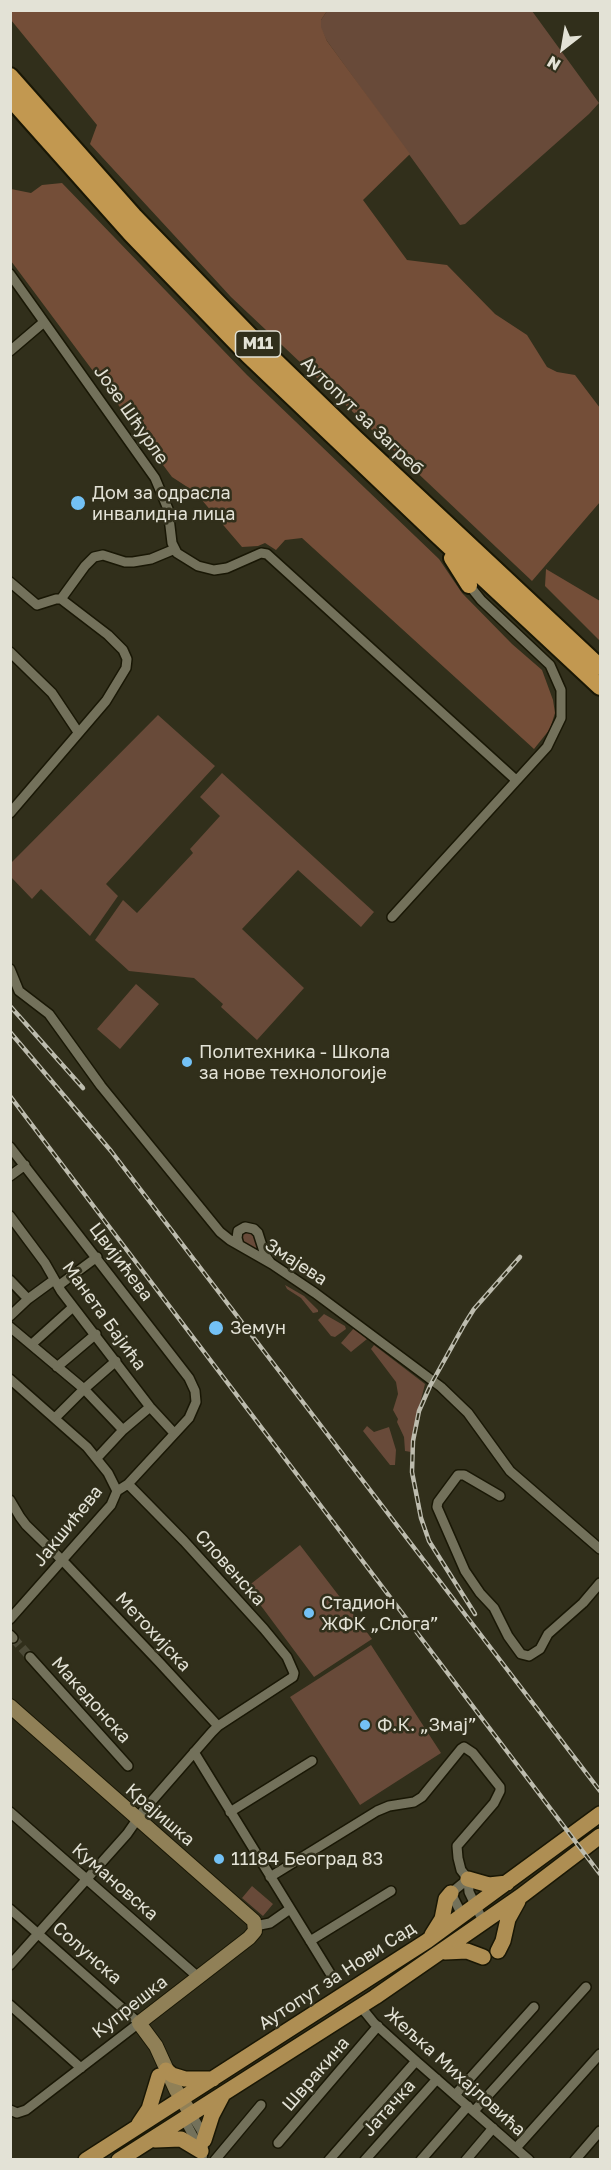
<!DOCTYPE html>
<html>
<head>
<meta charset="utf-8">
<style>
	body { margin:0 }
	#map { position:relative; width:611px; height:2170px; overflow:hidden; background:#312f1b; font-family:"Golos Text",sans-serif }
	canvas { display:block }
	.frame { position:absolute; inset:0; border:12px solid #e3e2d6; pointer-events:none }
	.north { position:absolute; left:533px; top:18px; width:60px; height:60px; -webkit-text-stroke:4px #312f1b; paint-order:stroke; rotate:211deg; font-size:16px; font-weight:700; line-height:24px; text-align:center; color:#e3e2d6 }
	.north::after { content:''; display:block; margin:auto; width:21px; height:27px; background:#e3e2d6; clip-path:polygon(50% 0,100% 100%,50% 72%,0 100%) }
</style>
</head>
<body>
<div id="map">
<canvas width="611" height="2170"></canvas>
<div class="frame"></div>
<div class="north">N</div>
</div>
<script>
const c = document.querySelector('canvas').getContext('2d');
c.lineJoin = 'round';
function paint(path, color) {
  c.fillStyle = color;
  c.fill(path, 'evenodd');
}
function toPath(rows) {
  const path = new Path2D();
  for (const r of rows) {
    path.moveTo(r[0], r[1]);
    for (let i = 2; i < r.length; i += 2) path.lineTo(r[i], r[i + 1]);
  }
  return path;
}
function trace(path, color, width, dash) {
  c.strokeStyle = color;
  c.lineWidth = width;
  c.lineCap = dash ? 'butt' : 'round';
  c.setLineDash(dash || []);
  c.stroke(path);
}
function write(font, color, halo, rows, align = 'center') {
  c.font = font + ' "Golos Text",sans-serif';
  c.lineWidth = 5;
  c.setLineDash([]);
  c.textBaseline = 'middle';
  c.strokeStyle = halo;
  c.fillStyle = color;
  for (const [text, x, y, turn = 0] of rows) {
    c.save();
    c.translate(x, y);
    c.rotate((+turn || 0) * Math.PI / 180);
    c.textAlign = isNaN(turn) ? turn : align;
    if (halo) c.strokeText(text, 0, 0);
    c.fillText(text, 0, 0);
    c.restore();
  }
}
paint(toPath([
	[327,11,532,11,599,103,589,114,465,224,460,225,327,41,320,27,321,20],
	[158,715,215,766,106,884,118,896,90,936,41,889,32,899,11,877,11,863],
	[222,773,374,912,361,927,298,870,242,929,304,988,257,1040,221,1007,223,1004,194,978,129,971,95,940,123,900,137,913,193,853,190,849,220,816,200,797],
	[136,984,159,1004,120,1049,97,1029],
	[251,1229,259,1245,257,1248,250,1249,240,1243,240,1233],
	[285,1285,304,1296,318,1310,318,1312,313,1313,301,1298,287,1289],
	[324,1314,345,1326,346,1329,335,1337,331,1336,318,1320],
	[354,1328,367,1339,351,1352,341,1343],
	[374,1345,425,1384,412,1436,411,1452,405,1451,404,1437,397,1422,398,1419,393,1410,398,1394,396,1382,371,1349],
	[367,1426,374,1432,389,1427,396,1450,395,1465,390,1465,363,1431],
	[300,1545,372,1639,314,1677,247,1587],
	[371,1645,441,1753,360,1805,290,1697],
	[252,1886,273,1904,263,1916,242,1898]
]), '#684a39');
paint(toPath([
	[10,11,327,11,321,20,321,27,327,41,410,154,363,200,407,260,447,265,495,314,527,335,547,367,557,372,575,375,600,408,600,502,532,581,231,297,90,144,97,125,11,20],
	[62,183,247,375,439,559,462,593,512,644,542,670,553,700,555,713,550,729,534,749,302,538,285,540,276,550,265,543,258,546,242,547,195,492,172,477,11,261,11,189,31,193,42,185],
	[546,569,600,601,600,641,545,586]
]), '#744e38');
trace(toPath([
	[13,1638,30,1657]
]), '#4c4a37', 9, [9, 4.5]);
const minor = toPath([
	[10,274,155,478,168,509,172,543,177,553,198,566,214,570,227,568,261,553,267,554,516,780],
	[10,351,44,322],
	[10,582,37,605,56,599,61,599,108,635,123,650,127,659,126,668,106,701,10,813],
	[61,599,85,566,94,557,103,555,125,562,133,562,151,559,175,549],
	[10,652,52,693,78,732],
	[392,917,547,747,561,718,561,690,550,665,481,600,469,585],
	[10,969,19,991,49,1014,101,1086,220,1232,230,1240,272,1264,315,1293,441,1387,468,1413,510,1471,600,1549],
	[10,1147,189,1378,195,1391,196,1402,189,1418,128,1484,117,1491,111,1505,10,1619],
	[10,1176,25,1165],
	[10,1216,45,1263,61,1291,150,1407,174,1433],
	[239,1245,237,1238,238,1231,245,1227,254,1229,258,1233,265,1255,270,1262],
	[10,1280,28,1299],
	[58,1286,97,1257],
	[10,1316,28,1299,54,1280],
	[10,1327,84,1389,123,1430],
	[32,1344,73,1307],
	[57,1367,96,1334],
	[10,1379,87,1447,108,1473,117,1491],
	[55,1418,84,1389,116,1361],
	[97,1458,123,1430,150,1407],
	[500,1496,464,1475,458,1475,438,1502,437,1507,465,1571,480,1593,494,1608,508,1636,521,1654,529,1656,540,1649,548,1634,583,1603,600,1583],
	[10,1500,20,1517,26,1525,63,1561,159,1662,218,1726],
	[10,1635,13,1638],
	[30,1657,128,1766],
	[194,1752,333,1978],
	[10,1812,198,1977],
	[230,1812,312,1761],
	[270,1877,377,1811,389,1806,414,1802,422,1797,461,1749,464,1747,473,1753,500,1787,500,1791,494,1803,457,1846,458,1858,461,1870,468,1879],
	[468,1879,469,1892,484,1923],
	[10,1909,139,2023,26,2110,17,2113,10,2110],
	[463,1917,451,1893,468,1879],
	[255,1926,270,1923,290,1909],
	[310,1941,391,1891],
	[10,1965,127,1834,143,1811,212,1732,218,1726,293,1677,294,1673,287,1657,264,1629,184,1541,128,1484],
	[10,2005,81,2068],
	[361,2007,374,2023,416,2061,529,2160],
	[455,2095,534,2007],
	[474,2111,586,1987],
	[191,2114,201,2130,204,2140,202,2160],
	[184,2119,200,2149],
	[278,2143,378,2026],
	[516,2148,600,2054],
	[215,2160,261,2105],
	[329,2160,416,2061],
	[365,2160,437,2079],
	[421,2160,468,2106],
	[466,2160,493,2128],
	[575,2160,600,2131]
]);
const secondary = toPath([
	[10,1706,254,1921,255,1931,249,1938,139,2023,156,2046,176,2090,191,2114]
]);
const primary = toPath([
	[468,1879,489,1885,507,1883],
	[432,1935,442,1919,446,1899,451,1893],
	[498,1951,503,1941,508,1919,518,1901],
	[445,1952,467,1951,483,1957],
	[166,2070,172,2075,185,2079,213,2079],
	[139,2124,149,2109,159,2076],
	[155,2140,181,2139,201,2151],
	[204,2140,212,2115,222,2096],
	[86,2160,427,1941,600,1814],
	[119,2160,375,1997,521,1896,600,1836]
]);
const trunk = toPath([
	[10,76,134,216,259,345,355,438,600,667],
	[10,98,131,234,248,355,436,534,600,687],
	[452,558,469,585]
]);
trace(minor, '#191705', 12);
trace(secondary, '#191705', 16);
trace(primary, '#191705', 18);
trace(trunk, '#191705', 20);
trace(minor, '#73715b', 9);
trace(secondary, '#908057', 14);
trace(primary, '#ae8e53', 15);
trace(trunk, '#c29850', 16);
const rail = toPath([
	[10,1006,83,1088],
	[10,1032,111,1151,600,1791],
	[10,1096,600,1874],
	[475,1614,429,1541,421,1518,412,1472,413,1441,419,1411,430,1386,464,1325,474,1309,520,1257]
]);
trace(rail, '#bdbcae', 4.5);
trace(rail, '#312f1b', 2, [7]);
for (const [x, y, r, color] of [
	[78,503,8,"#73c1f5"],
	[187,1062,6,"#73c1f5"],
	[216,1328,8,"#73c1f5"],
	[309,1613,6,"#73c1f5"],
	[365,1725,6,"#73c1f5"],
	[219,1859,6,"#73c1f5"]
]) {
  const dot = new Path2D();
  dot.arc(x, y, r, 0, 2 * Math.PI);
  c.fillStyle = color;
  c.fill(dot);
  trace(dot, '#312f1b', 2);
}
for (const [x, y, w] of [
	[258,344,45]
]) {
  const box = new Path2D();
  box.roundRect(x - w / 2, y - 13, w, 26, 4.5);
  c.fillStyle = '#312f1b';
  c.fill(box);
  trace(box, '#e3e2d6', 1.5);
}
write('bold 16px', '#e3e2d6', null, [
	["M11",258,344]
]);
write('18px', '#e3e2d6', '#312f1b', [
	["Јозе Шћурле",131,415,55],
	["Аутопут за Загреб",362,416,44],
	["Цвијићева",121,1262,53],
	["Змајева",296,1262,33],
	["Манета Бајића",104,1316,54],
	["Јакшићева",68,1526,-51],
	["Словенска",230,1568,48],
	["Метохијска",153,1632,47],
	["Македонска",91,1700,48],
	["Крајишка",160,1815,41],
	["Кумановска",115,1882,41],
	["Солунска",87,1953,41],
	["Аутопут за Нови Сад",337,1976,-33],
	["Купрешка",130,2007,-38],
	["Жељка Михајловића",455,2072,42],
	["Швракина",316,2074,-49],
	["Јатачка",389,2108,-48]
]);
write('18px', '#e3e2d6', '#312f1b', [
	["Дом за одрасла",92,493],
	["инвалидна лица",92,514],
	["Политехника - Школа",199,1052],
	["за нове технологоије",199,1073],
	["Земун",230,1328],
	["Стадион",321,1603],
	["ЖФК „Слога”",321,1624],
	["Ф.К. „Змај”",377,1725],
	["11184 Београд 83",231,1859]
], 'left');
</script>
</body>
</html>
